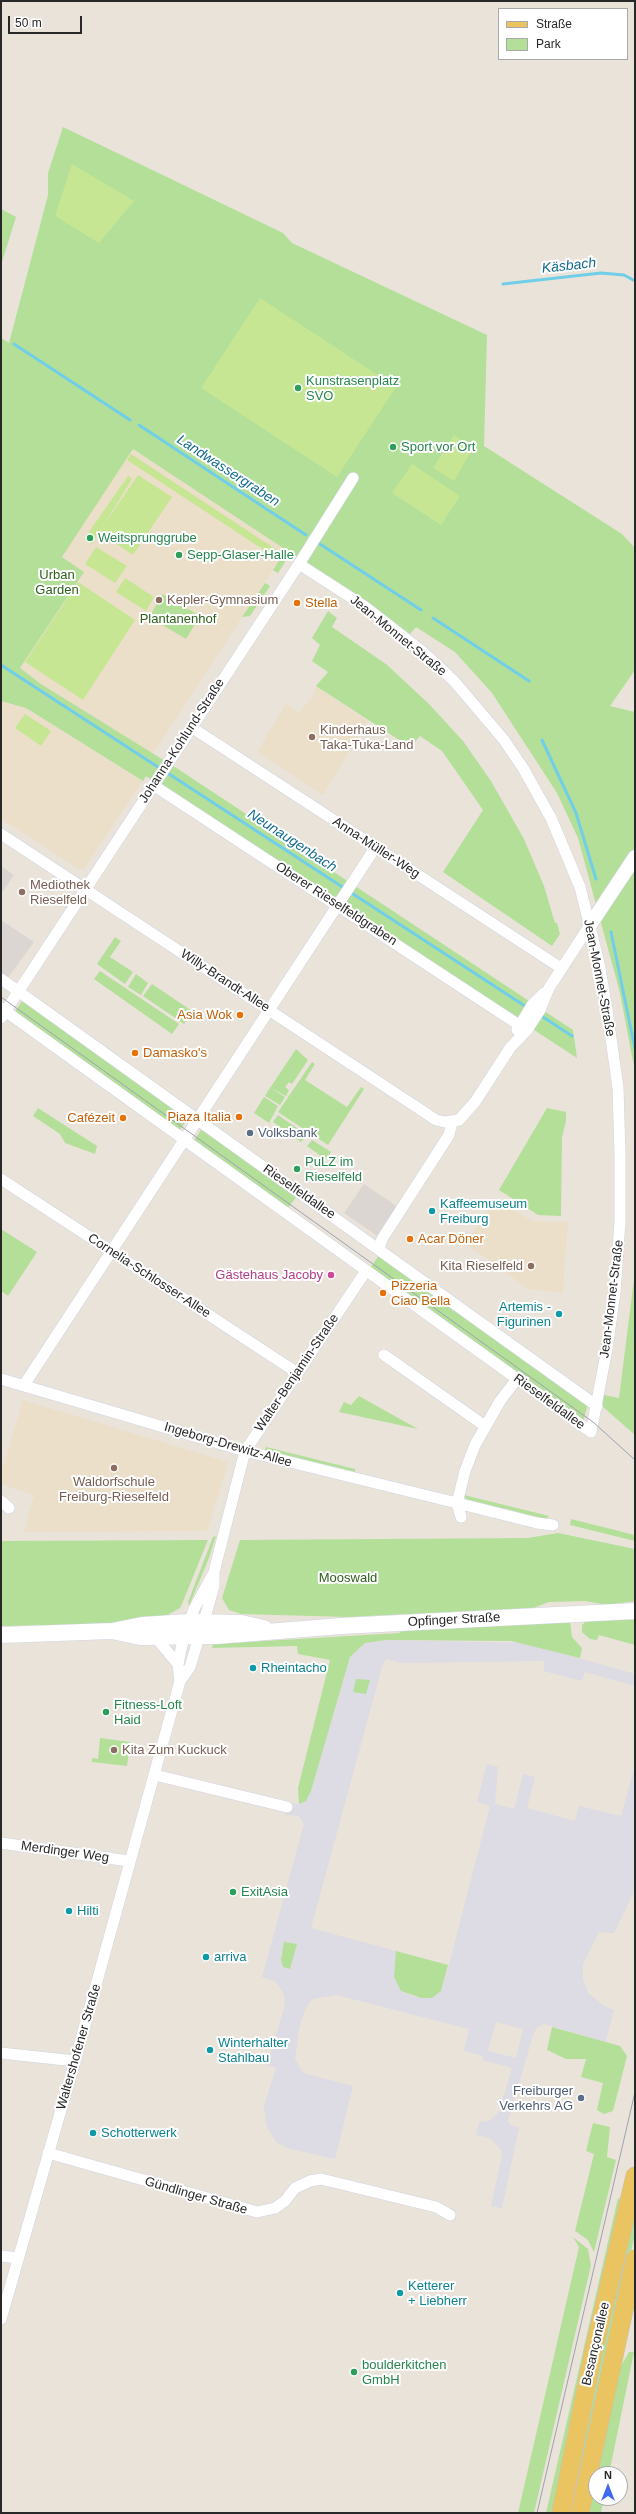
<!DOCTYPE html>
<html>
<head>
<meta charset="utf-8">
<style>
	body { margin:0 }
	#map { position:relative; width:636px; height:2514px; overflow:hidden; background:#eae3da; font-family:Arial,sans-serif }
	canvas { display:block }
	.frame { position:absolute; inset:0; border:2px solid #282828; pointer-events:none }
	.legend { position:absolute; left:498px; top:8px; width:130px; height:52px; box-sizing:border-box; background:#fff; border:1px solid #a9a9a9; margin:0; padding:5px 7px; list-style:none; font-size:12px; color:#282828 }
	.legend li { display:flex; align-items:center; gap:8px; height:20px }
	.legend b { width:20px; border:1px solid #a9a9a9 }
	.north { position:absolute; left:588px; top:2466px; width:40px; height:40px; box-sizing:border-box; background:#fff; border:1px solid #a9a9a9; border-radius:50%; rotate:0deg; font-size:11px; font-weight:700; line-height:16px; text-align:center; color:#282828 }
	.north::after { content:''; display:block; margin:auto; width:14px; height:18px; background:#4069f1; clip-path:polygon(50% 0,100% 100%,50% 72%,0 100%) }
	.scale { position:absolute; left:8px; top:16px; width:74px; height:18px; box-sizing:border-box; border:2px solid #282828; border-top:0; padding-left:5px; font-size:12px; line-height:14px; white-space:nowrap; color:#282828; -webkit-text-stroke:3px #fff; paint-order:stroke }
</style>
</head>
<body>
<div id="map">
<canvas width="636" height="2514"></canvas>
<div class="frame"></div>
<ul class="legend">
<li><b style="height:5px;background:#eac460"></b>Straße</li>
<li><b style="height:11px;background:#b3df99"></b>Park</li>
</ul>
<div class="north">N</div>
<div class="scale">50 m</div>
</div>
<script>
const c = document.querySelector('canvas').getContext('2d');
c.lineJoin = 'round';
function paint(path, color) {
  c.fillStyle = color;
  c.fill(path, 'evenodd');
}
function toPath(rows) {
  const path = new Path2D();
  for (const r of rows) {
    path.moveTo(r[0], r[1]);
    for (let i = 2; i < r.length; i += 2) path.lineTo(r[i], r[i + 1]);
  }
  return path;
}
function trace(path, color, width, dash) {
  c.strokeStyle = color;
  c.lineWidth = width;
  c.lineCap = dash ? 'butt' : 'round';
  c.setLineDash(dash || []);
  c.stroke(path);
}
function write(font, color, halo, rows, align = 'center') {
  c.font = font + ' Arial,sans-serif';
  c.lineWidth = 4;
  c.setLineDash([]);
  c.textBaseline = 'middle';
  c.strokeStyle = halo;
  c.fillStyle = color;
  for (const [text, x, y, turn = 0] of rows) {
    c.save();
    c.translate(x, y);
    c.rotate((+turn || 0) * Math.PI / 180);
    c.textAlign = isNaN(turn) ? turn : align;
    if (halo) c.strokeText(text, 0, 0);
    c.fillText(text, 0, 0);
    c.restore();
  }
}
paint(toPath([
	[386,1640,526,1643,635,1674,635,1686,585,1672,582,1681,544,1671,544,1661,402,1663,386,1659,382,1667,311,1928,396,1951,394,1977,401,1991,415,1997,432,1998,441,1991,446,1976,490,1806,477,1802,487,1764,498,1767,495,1804,514,1809,523,1774,535,1777,527,1808,575,1821,579,1806,621,1816,635,1766,635,1890,614,1933,599,1932,583,1964,583,1980,589,1994,606,2007,614,2010,606,2040,606,2042,544,2024,537,2027,533,2035,508,2121,511,2125,519,2127,502,2208,491,2206,502,2155,501,2150,490,2138,476,2135,479,2122,489,2121,499,2112,512,2068,483,2060,483,2056,464,2051,469,2029,337,1995,312,1999,305,2010,299,2028,295,2059,303,2073,353,2086,335,2159,287,2148,276,2142,266,2125,264,2106,276,2068,267,2065,285,2005,284,1994,275,1981,262,1977,304,1824,299,1816,285,1815,288,1803,299,1804,306,1801,311,1791,350,1657,365,1643],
	[296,1944,290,1969,283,1967,281,1953],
	[496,2022,523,2029,516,2058,488,2051]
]), '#dddbe3');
paint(toPath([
	[133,449,286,550,153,754,41,684,20,668,84,572,62,557],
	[316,686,368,721,323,795,257,752,286,703,299,713,313,696],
	[1,701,26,708,143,781,84,869,79,869,1,819],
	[495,1198,532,1221,568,1222,563,1293,528,1289,466,1244],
	[23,1400,228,1462,207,1531,24,1532,34,1495,1,1484,1,1474]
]), '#ebdfca');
paint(toPath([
	[63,127,283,233,292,243,487,335,484,446,622,534,635,548,635,670,610,706,635,712,635,1072,620,993,578,838,557,793,492,693,455,652,416,627,410,634,369,603,291,553,278,573,273,570,286,550,133,449,62,557,84,572,20,668,41,684,178,769,573,1030,577,1058,146,776,143,781,26,708,1,701,1,338,9,343,48,195,48,173],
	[1,209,16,217,1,265],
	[265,583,270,586,250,616,242,617],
	[163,594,200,616,186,639,149,617],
	[328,611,337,618,332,627,386,664,429,704,463,741,491,781,524,839,544,886,555,923,557,923,560,934,552,946,443,872,483,810,442,751,420,736,410,747,316,686,328,672,312,661,320,645,312,638],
	[115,937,121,941,110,957,133,972,125,984,97,964],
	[100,971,179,1024,172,1034,94,979],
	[136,974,148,983,141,995,128,987],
	[152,984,192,1011,184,1024,143,996],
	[24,998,189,1117,179,1131,14,1013],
	[296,1049,308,1060,292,1084,289,1082,285,1087,289,1090,286,1096,270,1088],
	[312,1062,315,1064,305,1080,347,1107,361,1087,364,1089,328,1145,278,1112],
	[270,1088,285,1097,280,1105,265,1096],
	[264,1097,278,1106,269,1123,254,1113],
	[38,1108,97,1146,95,1154,65,1143,60,1134,33,1116],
	[547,1108,566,1112,566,1121,562,1137,561,1216,538,1215,499,1190],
	[278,1115,307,1135,301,1142,273,1122],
	[203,1127,298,1195,287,1209,193,1142],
	[312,1140,331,1152,325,1159,307,1146],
	[1,1229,37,1252,8,1296,1,1291],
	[380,1254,588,1403,583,1422,370,1268],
	[635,1271,635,1435,602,1406,604,1395,619,1398],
	[359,1396,418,1429,339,1412,344,1402,351,1405],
	[266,1447,355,1469,355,1472,265,1450],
	[464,1495,549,1516,546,1519,466,1499],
	[571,1519,635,1535,635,1541,570,1525],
	[558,1533,635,1549,635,1601,608,1605,585,1601,549,1602,533,1608,348,1617,241,1614,229,1610,222,1598,240,1540,528,1538],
	[216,1536,209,1558,189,1606,188,1602,213,1537],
	[208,1540,184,1599,180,1608,169,1614,168,1619,119,1624,1,1626,1,1541],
	[623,1619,635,1620,635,1645,599,1635,597,1640,590,1639,582,1632,582,1625,587,1620],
	[570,1621,572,1637,582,1648,580,1658,511,1641,386,1640,365,1643,350,1657,311,1791,306,1801,299,1804,298,1788,330,1660,298,1654,297,1646,212,1648,213,1644,400,1633,406,1626],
	[356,1679,370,1680,366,1694,353,1692],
	[100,1738,130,1742,127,1766,92,1762,92,1758,98,1759],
	[284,1942,297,1944,290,1969,283,1967,281,1960],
	[396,1951,448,1965,441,1991,432,1998,421,1998,401,1991,394,1977],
	[552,2027,620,2046,627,2056,613,2111,604,2114,597,2110,603,2083,581,2077,586,2059,566,2059,547,2050],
	[593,2123,610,2127,607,2157,616,2160,594,2252,588,2240,575,2231,594,2154,586,2151],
	[626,2163,618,2198,620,2199,617,2234,552,2513,546,2513],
	[635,2202,635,2234,574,2513,570,2513,576,2464],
	[573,2237,588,2249,591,2265,534,2513,518,2513,579,2247],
	[629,2352,634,2352,609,2474,596,2474,596,2498,604,2498,601,2513,586,2513,620,2368]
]), '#b3df99');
paint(toPath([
	[72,164,134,201,99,243,55,216],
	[260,298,396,387,337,477,201,388],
	[454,435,473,448,454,481,433,468],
	[131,454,277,550,273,556,127,460],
	[412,464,460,496,441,525,392,493],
	[138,475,172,497,133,555,99,532],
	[128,476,132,479,92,544,84,539],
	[96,547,127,566,115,583,85,564],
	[125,578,154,597,146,611,116,592],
	[78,582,135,620,83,700,25,662],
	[25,714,51,731,41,746,15,728]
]), '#c7e694');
paint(toPath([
	[1,866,14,875,1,894],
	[1,920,34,942,5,982,1,979],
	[364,1184,401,1209,382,1239,344,1213]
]), '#dbd6d1');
trace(toPath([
	[503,284,601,273,624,275,635,281],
	[14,344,130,420],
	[139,425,306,535],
	[320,544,421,610],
	[433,618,529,681],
	[1,665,161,769],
	[542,740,576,813,596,879],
	[166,772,528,1008],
	[611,932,635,1049],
	[540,1015,572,1036]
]), '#71cee9', 3);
const minor = toPath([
	[191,727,561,968],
	[153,785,519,1025],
	[1,834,421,1110,436,1120,445,1122,459,1120,475,1102,510,1048,527,1030,540,1010,549,988,590,925],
	[1,979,597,1406],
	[1,1008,591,1432,607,1349,615,1292,620,1221,620,1154,618,1088,607,1010,599,963,580,887,551,818,523,768,504,740,454,681,423,652,364,606,299,564],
	[1,1018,299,564,353,478],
	[517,1030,532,1005,544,993],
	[1,1179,296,1372],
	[379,1249,382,1239,449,1135,452,1122],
	[384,1355,485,1426],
	[1,1379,245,1451,457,1503,461,1517],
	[517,1379,500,1401,475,1445,465,1471,457,1503,537,1523,553,1525],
	[24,1385,375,848],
	[1,1501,9,1508],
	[156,1638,178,1664],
	[180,1681,178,1664,182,1645,194,1609,213,1574],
	[155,1775,287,1807],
	[1,1843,129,1861],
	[1,2053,75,2061],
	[48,2153,257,2212,275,2208,285,2201,295,2188,310,2181,321,2179,436,2207,450,2215],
	[1,2256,18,2258],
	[1,2319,75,2061,180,1681,190,1667,208,1607,214,1586,214,1572,245,1451,366,1271]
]);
const tertiary = toPath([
	[590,925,635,857]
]);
const secondary = toPath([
	[112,1631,140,1637,217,1636,341,1626,635,1611],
	[1,1635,112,1631,142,1625,189,1622,241,1623,264,1628]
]);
const primary = toPath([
	[561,2513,594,2349,635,2176],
	[580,2513,635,2259]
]);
trace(minor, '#d0d4e1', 12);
trace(tertiary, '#d0d4e1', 15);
trace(secondary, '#d0d4e1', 17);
trace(primary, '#c3c3c3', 19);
trace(minor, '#fff', 11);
trace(tertiary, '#fff', 14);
trace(secondary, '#fff', 16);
trace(primary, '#eac460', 18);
trace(toPath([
	[1,997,593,1422,635,1460],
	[537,2513,635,2092]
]), '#9ea1b2', 1);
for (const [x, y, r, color] of [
	[298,388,4,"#2e9e5b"],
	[393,447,4,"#2e9e5b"],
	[90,538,4,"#2e9e5b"],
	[179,555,4,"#2e9e5b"],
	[159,600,4,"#8d6e63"],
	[297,603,4,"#e8710a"],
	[312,737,4,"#8d6e63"],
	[22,892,4,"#8d6e63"],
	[240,1015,4,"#e8710a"],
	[135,1053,4,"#e8710a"],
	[239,1117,4,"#e8710a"],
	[123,1118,4,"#e8710a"],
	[250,1133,4,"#5c6f8a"],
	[297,1169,4,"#2e9e5b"],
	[432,1211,4,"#0f9aa8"],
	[410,1239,4,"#e8710a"],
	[531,1266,4,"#8d6e63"],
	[331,1275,4,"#d1479c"],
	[383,1293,4,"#e8710a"],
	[559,1314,4,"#0f9aa8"],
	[114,1468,4,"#8d6e63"],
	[253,1668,4,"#0f9aa8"],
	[106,1712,4,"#2e9e5b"],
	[114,1750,4,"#8d6e63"],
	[233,1892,4,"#2e9e5b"],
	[69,1911,4,"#0f9aa8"],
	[206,1957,4,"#0f9aa8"],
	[210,2050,4,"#0f9aa8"],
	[581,2098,4,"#5c6f8a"],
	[93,2133,4,"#0f9aa8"],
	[400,2293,4,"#0f9aa8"],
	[354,2372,4,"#2e9e5b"]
]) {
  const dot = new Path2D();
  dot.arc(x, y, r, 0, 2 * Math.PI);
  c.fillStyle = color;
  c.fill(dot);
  trace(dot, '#fff', 1.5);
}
write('13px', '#27864d', '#fff', [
	["Kunstrasenplatz",306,381],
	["SVO",306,396],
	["Sport vor Ort",401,447],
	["Weitsprunggrube",98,538],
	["Sepp-Glaser-Halle",187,555],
	["PuLZ im",305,1162],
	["Rieselfeld",305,1177],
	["Fitness-Loft",114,1705],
	["Haid",114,1720],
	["ExitAsia",241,1892],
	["boulderkitchen",362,2365],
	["GmbH",362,2380]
], 'left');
write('13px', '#2e611c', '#fff', [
	["Urban",57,575],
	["Garden",57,590],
	["Plantanenhof",178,619],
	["Mooswald",348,1578]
]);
write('13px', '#785e54', '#fff', [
	["Kepler-Gymnasium",167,600],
	["Kinderhaus",320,730],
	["Taka-Tuka-Land",320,745],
	["Mediothek",30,885],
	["Rieselfeld",30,900],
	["Kita Rieselfeld",523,1266,"right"],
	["Waldorfschule",114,1482,"center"],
	["Freiburg-Rieselfeld",114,1497,"center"],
	["Kita Zum Kuckuck",122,1750]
], 'left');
write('13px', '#c56008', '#fff', [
	["Stella",305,603],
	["Asia Wok",232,1015,"right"],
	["Damasko's",143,1053],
	["Piaza Italia",231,1117,"right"],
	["Cafézeit",115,1118,"right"],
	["Acar Döner",418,1239],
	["Pizzeria",391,1286],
	["Ciao Bella",391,1301]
], 'left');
write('13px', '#282828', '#fff', [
	["Jean-Monnet-Straße",398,636,39],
	["Johanna-Kohlund-Straße",182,741,-57],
	["Anna-Müller-Weg",376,848,33],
	["Oberer Rieselfeldgraben",336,904,33],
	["Jean-Monnet-Straße",599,978,79],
	["Willy-Brandt-Allee",225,981,33],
	["Rieselfeldallee",299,1192,35],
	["Cornelia-Schlosser-Allee",149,1276,33],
	["Jean-Monnet-Straße",612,1299,-83],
	["Walter-Benjamin-Straße",297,1373,-56],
	["Rieselfeldallee",549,1402,36],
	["Ingeborg-Drewitz-Allee",228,1445,16],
	["Opfinger Straße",454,1620,-3],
	["Merdinger Weg",65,1852,8],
	["Waltershofener Straße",79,2047,-74],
	["Gündlinger Straße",196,2196,16],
	["Besançonallee",596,2344,-77]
]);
write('13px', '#4e5e75', '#fff', [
	["Volksbank",258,1133],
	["Freiburger",573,2091,"right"],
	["Verkehrs AG",573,2106,"right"]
], 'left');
write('13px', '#0d838f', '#fff', [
	["Kaffeemuseum",440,1204],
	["Freiburg",440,1219],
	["Artemis -",551,1307,"right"],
	["Figurinen",551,1322,"right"],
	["Rheintacho",261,1668],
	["Hilti",77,1911],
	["arriva",214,1957],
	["Winterhalter",218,2043],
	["Stahlbau",218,2058],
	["Schotterwerk",101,2133],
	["Ketterer",408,2286],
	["+ Liebherr",408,2301]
], 'left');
write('13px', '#b23c85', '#fff', [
	["Gästehaus Jacoby",323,1275]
], 'right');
write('italic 14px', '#136b92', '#fff', [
	["Käsbach",569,266,-6],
	["Landwassergraben",228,471,33],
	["Neunaugenbach",292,841,33]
]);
</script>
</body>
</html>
